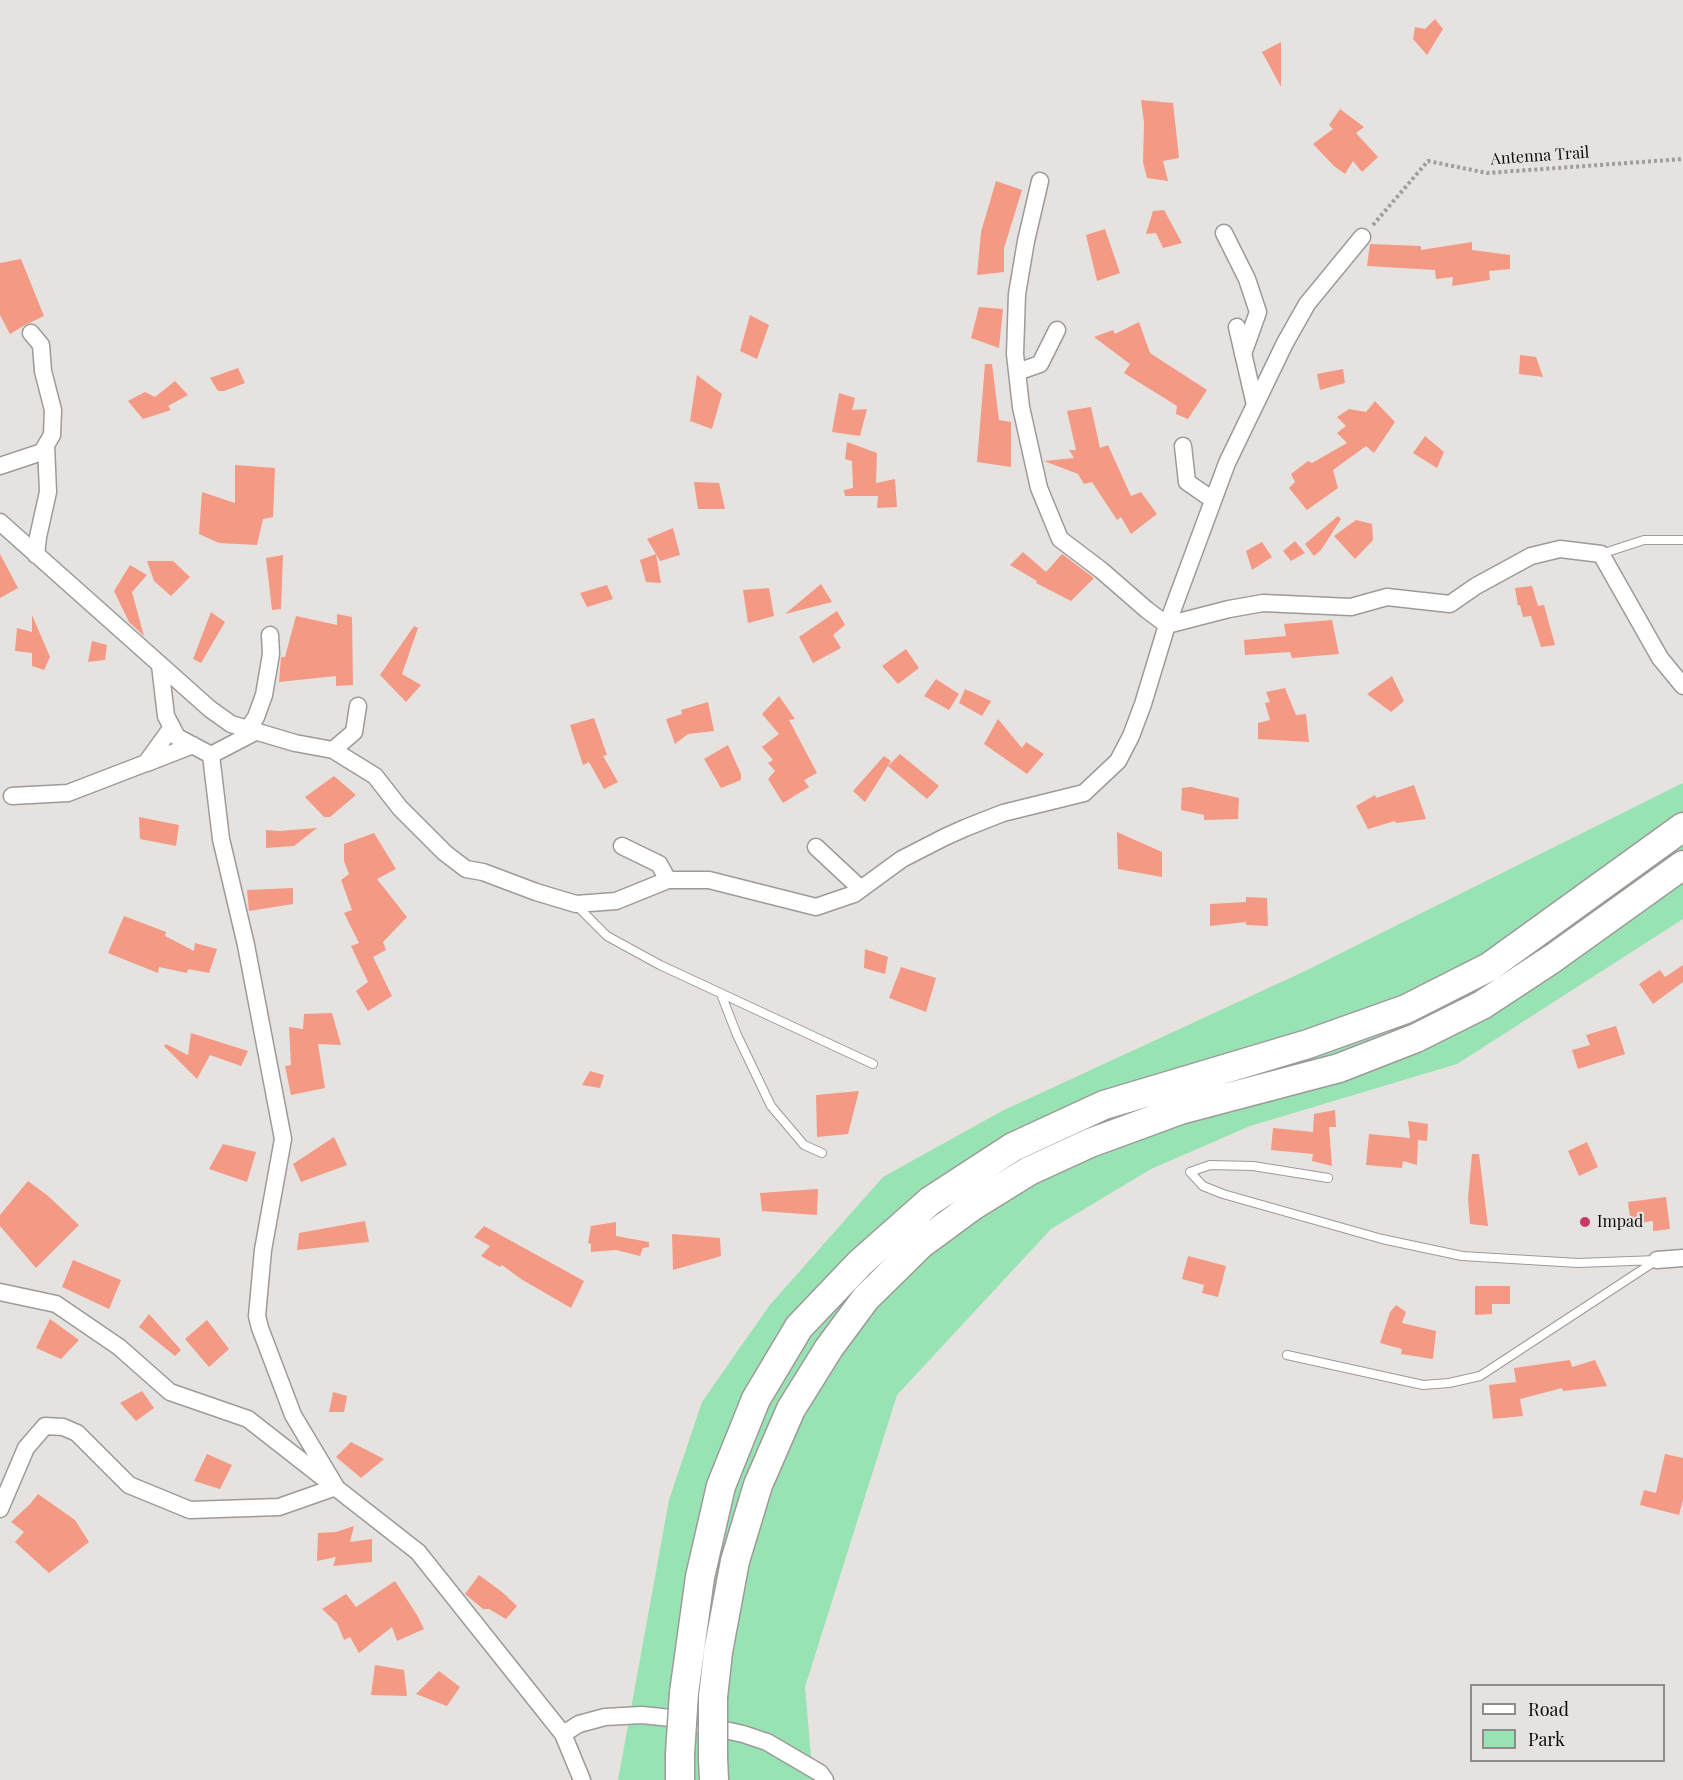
<!DOCTYPE html>
<html>
<head>
<meta charset="utf-8">
<style>
	body { margin:0 }
	#map { position:relative; width:1683px; height:1780px; overflow:hidden; background:#e6e2e0; font-family:"Playfair Display",serif }
	canvas { display:block }
	.legend { position:absolute; left:1470px; top:1684px; width:195px; height:78px; box-sizing:border-box; background:#e6e2e0; border:2px solid #8f8c8b; margin:0; padding:8px 10px; list-style:none; font-size:18px; color:#0d0c0b }
	.legend li { display:flex; align-items:center; gap:12px; height:30px }
	.legend b { width:30px; border:2px solid #8f8c8b }
</style>
</head>
<body>
<div id="map">
<canvas width="1683" height="1780"></canvas>
<ul class="legend">
<li><b style="height:8px;background:#fff"></b>Road</li>
<li><b style="height:16px;background:#97e3b3"></b>Park</li>
</ul>
</div>
<script>
const c = document.querySelector('canvas').getContext('2d');
c.lineJoin = 'round';
function paint(path, color) {
  c.fillStyle = color;
  c.fill(path, 'evenodd');
}
function toPath(rows) {
  const path = new Path2D();
  for (const r of rows) {
    path.moveTo(r[0], r[1]);
    for (let i = 2; i < r.length; i += 2) path.lineTo(r[i], r[i + 1]);
  }
  return path;
}
function trace(path, color, width, dash) {
  c.strokeStyle = color;
  c.lineWidth = width;
  c.lineCap = dash ? 'butt' : 'round';
  c.setLineDash(dash || []);
  c.stroke(path);
}
function write(font, color, halo, rows, align = 'center') {
  c.font = font + ' "Playfair Display",serif';
  c.lineWidth = 4.5;
  c.setLineDash([]);
  c.textBaseline = 'middle';
  c.strokeStyle = halo;
  c.fillStyle = color;
  for (const [text, x, y, turn = 0] of rows) {
    c.save();
    c.translate(x, y);
    c.rotate((+turn || 0) * Math.PI / 180);
    c.textAlign = isNaN(turn) ? turn : align;
    if (halo) c.strokeText(text, 0, 0);
    c.fillText(text, 0, 0);
    c.restore();
  }
}
paint(toPath([
	[1683,783,1683,919,1457,1064,1250,1126,1151,1169,1051,1229,897,1395,805,1687,813,1780,618,1780,669,1500,702,1402,769,1306,883,1177,1002,1111,1303,972]
]), '#97e3b3');
paint(toPath([
	[1435,19,1443,29,1427,55,1413,39,1415,27,1425,29],
	[1281,42,1281,87,1262,52],
	[1141,100,1173,103,1179,158,1163,161,1168,181,1147,178,1143,162,1144,123],
	[1340,109,1364,127,1356,133,1378,157,1362,172,1353,161,1345,174,1334,166,1313,144,1333,129,1329,125],
	[996,181,1022,190,1004,248,1004,272,977,275,981,232],
	[1164,210,1182,243,1163,248,1156,233,1146,234,1153,211],
	[1105,229,1120,273,1097,281,1086,235],
	[1472,242,1472,250,1510,255,1510,269,1489,271,1490,280,1452,286,1453,277,1436,279,1435,270,1367,266,1370,244,1421,246,1421,250],
	[21,259,44,316,25,325,10,334,0,315,0,263],
	[979,307,1003,309,999,348,971,338],
	[750,315,769,325,757,359,740,351],
	[1139,322,1150,353,1207,390,1188,419,1176,414,1177,406,1124,373,1130,364,1094,337,1113,330,1115,334],
	[1520,355,1536,357,1543,377,1519,374],
	[985,364,992,364,999,420,1011,422,1011,467,977,462],
	[238,368,245,383,224,391,218,391,210,378],
	[1343,369,1345,383,1320,390,1317,374],
	[697,375,722,394,712,429,690,421],
	[175,381,188,395,168,406,171,410,143,419,128,401,145,392,155,397],
	[839,393,855,398,852,410,867,409,860,436,832,432],
	[1375,401,1395,422,1374,453,1366,446,1333,470,1338,488,1307,510,1289,488,1295,482,1291,474,1308,461,1312,463,1347,443,1337,433,1346,426,1337,417,1349,409,1366,412],
	[1091,407,1100,448,1108,445,1131,496,1141,492,1157,514,1131,534,1121,517,1117,520,1092,482,1084,484,1078,474,1044,461,1074,458,1069,450,1076,450,1067,411],
	[1425,436,1444,452,1437,468,1413,453],
	[847,442,877,453,876,483,895,479,897,507,877,508,878,496,845,496,844,490,853,488,852,461,845,459],
	[235,465,275,468,273,517,263,519,257,545,219,543,199,534,202,492,235,503],
	[694,482,719,483,725,509,698,509],
	[1338,516,1341,519,1321,550,1314,556,1305,544],
	[1356,520,1372,524,1373,540,1355,559,1334,536],
	[673,528,680,555,660,561,647,539],
	[1295,541,1305,553,1291,561,1283,551],
	[1262,542,1272,557,1252,570,1246,551],
	[1023,552,1046,572,1062,554,1094,578,1071,601,1036,583,1037,581,1010,565],
	[0,554,18,588,0,598],
	[656,554,661,583,646,582,640,560],
	[283,555,281,609,272,610,266,558],
	[147,561,173,561,190,577,171,596,154,581],
	[130,565,147,575,132,592,144,636,129,622,114,591],
	[821,584,832,602,785,614],
	[607,585,613,599,587,607,580,593],
	[1532,586,1538,606,1544,605,1555,645,1541,647,1531,616,1523,617,1520,605,1518,606,1515,588],
	[769,588,774,616,748,623,743,590],
	[837,611,845,625,833,635,841,648,813,663,799,637],
	[211,612,225,622,201,663,193,659],
	[337,614,352,617,353,685,336,686,336,676,279,682,281,657,285,657,296,616,337,625],
	[32,615,50,657,44,670,32,666,32,653,15,651,17,628,32,632],
	[1332,620,1339,654,1292,658,1290,652,1245,655,1244,640,1286,636,1284,624],
	[414,626,418,628,402,674,421,685,406,702,380,675],
	[92,641,107,645,105,660,88,662],
	[906,649,919,668,898,684,882,666],
	[1392,676,1404,701,1391,712,1367,694],
	[936,679,959,694,949,710,924,696],
	[1285,688,1296,715,1306,714,1309,742,1258,739,1258,723,1270,720,1265,703,1270,702,1266,692],
	[965,689,991,701,982,716,959,703],
	[779,696,795,719,789,720,817,773,804,780,809,787,783,803,768,779,775,771,768,763,773,760,762,747,779,734,762,714],
	[708,702,714,731,688,734,675,744,666,719,682,714,681,710],
	[594,718,607,755,603,756,618,782,604,789,589,762,583,765,570,725],
	[998,719,1022,748,1026,742,1044,754,1027,774,984,744],
	[728,745,741,774,741,780,721,788,704,759],
	[900,754,939,786,927,799,888,766],
	[884,756,891,761,865,802,853,791],
	[334,776,356,795,330,817,324,817,305,797],
	[1414,785,1426,819,1396,823,1395,821,1368,829,1356,806,1375,795,1376,798],
	[1191,787,1239,798,1238,819,1204,820,1204,815,1181,810,1182,788],
	[139,817,179,825,176,846,140,839],
	[317,828,294,846,266,848,266,830,279,831],
	[1117,832,1162,852,1162,877,1118,869],
	[374,833,396,869,377,879,407,917,383,942,386,950,373,957,392,996,368,1011,356,991,368,982,351,946,359,943,344,913,352,910,341,880,349,874,344,861,344,844],
	[293,888,293,904,249,911,247,890],
	[1246,897,1267,898,1268,926,1246,925,1246,922,1210,926,1210,904,1246,902],
	[124,916,166,932,165,936,194,951,195,943,217,949,209,973,188,969,187,973,159,967,158,973,108,953],
	[865,949,888,957,885,974,864,968],
	[1683,965,1683,982,1653,1004,1639,984,1660,970,1665,977],
	[901,967,936,978,926,1012,889,998],
	[332,1013,341,1045,318,1044,325,1088,291,1095,285,1066,291,1065,289,1027,303,1029,304,1014],
	[1616,1026,1625,1054,1578,1069,1572,1050,1590,1045,1586,1035],
	[191,1033,248,1051,241,1066,210,1055,197,1079,164,1046,166,1044,188,1055],
	[590,1071,604,1075,600,1088,582,1085],
	[859,1091,848,1134,817,1137,816,1095],
	[1335,1110,1336,1127,1329,1127,1332,1166,1312,1161,1313,1154,1271,1150,1273,1128,1313,1132,1314,1114],
	[1408,1121,1428,1124,1427,1141,1418,1140,1417,1165,1403,1161,1402,1168,1366,1165,1369,1134,1410,1138],
	[334,1137,347,1165,301,1182,293,1164],
	[1587,1142,1598,1167,1579,1176,1568,1151],
	[223,1144,256,1152,247,1182,209,1169],
	[1472,1154,1479,1154,1488,1226,1470,1224,1468,1198],
	[28,1181,47,1195,79,1225,36,1268,0,1226,0,1215],
	[818,1189,817,1215,762,1211,760,1193],
	[1666,1197,1670,1229,1653,1231,1653,1221,1631,1224,1628,1202],
	[365,1221,369,1242,297,1250,299,1233],
	[616,1222,616,1236,649,1242,649,1247,643,1248,640,1256,616,1250,591,1252,591,1244,588,1243,591,1226],
	[484,1226,584,1281,571,1308,521,1279,502,1265,500,1267,481,1256,490,1246,474,1237],
	[672,1234,720,1238,721,1256,673,1270],
	[1188,1256,1226,1266,1218,1297,1202,1293,1204,1285,1182,1279],
	[73,1260,121,1280,109,1309,62,1287],
	[1475,1286,1510,1286,1510,1304,1492,1304,1492,1314,1475,1315],
	[1396,1305,1406,1312,1402,1323,1436,1331,1433,1359,1401,1354,1402,1349,1380,1343,1390,1312],
	[149,1314,181,1350,175,1356,139,1327],
	[50,1319,79,1340,61,1359,36,1348],
	[207,1320,229,1349,209,1367,185,1339],
	[1570,1360,1572,1367,1595,1360,1607,1386,1563,1391,1562,1388,1520,1399,1523,1416,1493,1419,1489,1385,1516,1382,1514,1368],
	[142,1391,154,1408,136,1421,120,1403],
	[333,1392,347,1396,344,1412,329,1412],
	[351,1442,384,1459,361,1478,336,1457],
	[207,1454,232,1465,220,1489,194,1481],
	[1665,1454,1683,1458,1683,1500,1679,1515,1640,1505,1644,1490,1656,1493],
	[38,1494,75,1520,89,1542,49,1573,15,1542,24,1532,11,1522,30,1504],
	[354,1526,350,1542,372,1539,372,1562,333,1566,336,1557,317,1561,318,1533,336,1532],
	[479,1575,502,1592,517,1606,506,1619,489,1609,483,1609,465,1594],
	[395,1581,417,1615,424,1629,397,1641,392,1627,359,1653,350,1637,344,1640,337,1623,322,1609,346,1594,356,1607],
	[375,1665,404,1670,407,1696,371,1695],
	[439,1671,460,1687,447,1706,416,1694]
]), '#f49984');
const lane = toPath([
	[1601,554,1644,540,1683,540],
	[576,905,607,936,660,965,873,1064],
	[721,994,737,1035,771,1106,804,1145,822,1153],
	[1287,1355,1423,1385,1449,1383,1480,1376,1657,1260,1578,1263,1462,1256,1382,1239,1223,1194,1203,1186,1190,1172,1210,1165,1253,1166,1328,1178]
]);
const street = toPath([
	[1040,181,1026,241,1017,294,1015,354,1021,407,1039,488,1060,539,1101,570,1147,610,1167,625,1229,609,1263,603,1351,607,1387,597,1450,604,1476,586,1531,556,1560,549,1601,554,1660,658,1683,686],
	[1224,233,1247,279,1258,312,1243,354],
	[1237,327,1255,405],
	[1017,372,1040,364,1057,330],
	[1183,446,1187,482,1213,500],
	[0,466,42,452,52,435,53,410,43,371,41,345,31,333],
	[0,522,210,709,231,724,295,743,333,750,375,776,400,808,445,853,466,869,483,872,536,892,576,904,616,901,668,880,709,880,816,907,854,894,902,859,945,837,965,828,1003,813,1084,793,1118,761,1131,736,1143,704,1167,625,1227,463,1285,343,1307,304,1362,237],
	[36,555,38,537,48,492,46,445],
	[160,665,166,716,177,737,211,755],
	[248,729,256,717,264,695,271,654,270,635],
	[333,750,354,732,358,706],
	[147,763,193,745],
	[12,796,68,793,146,763,172,727],
	[622,846,659,864,668,880],
	[816,847,861,889],
	[1657,1260,1683,1258],
	[0,1292,56,1304,119,1347,170,1392,248,1419,418,1552,563,1734,582,1780],
	[0,1509,26,1448,45,1426,63,1427,77,1433,129,1485,190,1510,279,1507,336,1487,293,1415,260,1328,257,1316,263,1250,283,1139,246,945,221,839,211,755,257,731],
	[563,1734,579,1724,605,1717,642,1715,671,1718,743,1734,767,1742,820,1773,825,1780]
]);
const highway = toPath([
	[684,1693,700,1577,721,1486,756,1399,799,1327,860,1263,930,1201,1013,1147,1104,1105,1308,1044,1406,1009,1489,967,1683,827],
	[713,1697,718,1652,735,1561,758,1485,791,1409,829,1348,866,1298,921,1244,974,1205,1029,1171,1090,1143,1180,1110,1339,1068,1416,1038,1482,1005,1552,959,1683,865],
	[680,1754,680,1780],
	[713,1758,714,1780]
]);
trace(lane, '#9d9a98', 10);
trace(street, '#9d9a98', 19);
trace(highway, '#9d9a98', 31);
trace(toPath([
	[1373,225,1428,161,1487,173,1683,159]
]), '#a09d9c', 4, [3, 3]);
trace(lane, '#fff', 8);
trace(street, '#fff', 16);
trace(highway, '#fff', 28);
const highwayBridge = toPath([
	[680,1754,684,1693],
	[713,1758,713,1697]
]);
trace(highwayBridge, '#9d9a98', 31, []);
trace(highwayBridge, '#fff', 28);
for (const [x, y, r, color] of [
	[1585,1222,6,"#c73a68"]
]) {
  const dot = new Path2D();
  dot.arc(x, y, r, 0, 2 * Math.PI);
  c.fillStyle = color;
  c.fill(dot);
  trace(dot, '#e6e2e0', 2);
}
write('16px', '#0d0c0b', '#e6e2e0', [
	["Antenna Trail",1540,156,-4]
]);
write('16px', '#0d0c0b', '#e6e2e0', [
	["Impad",1597,1222]
], 'left');
</script>
</body>
</html>
